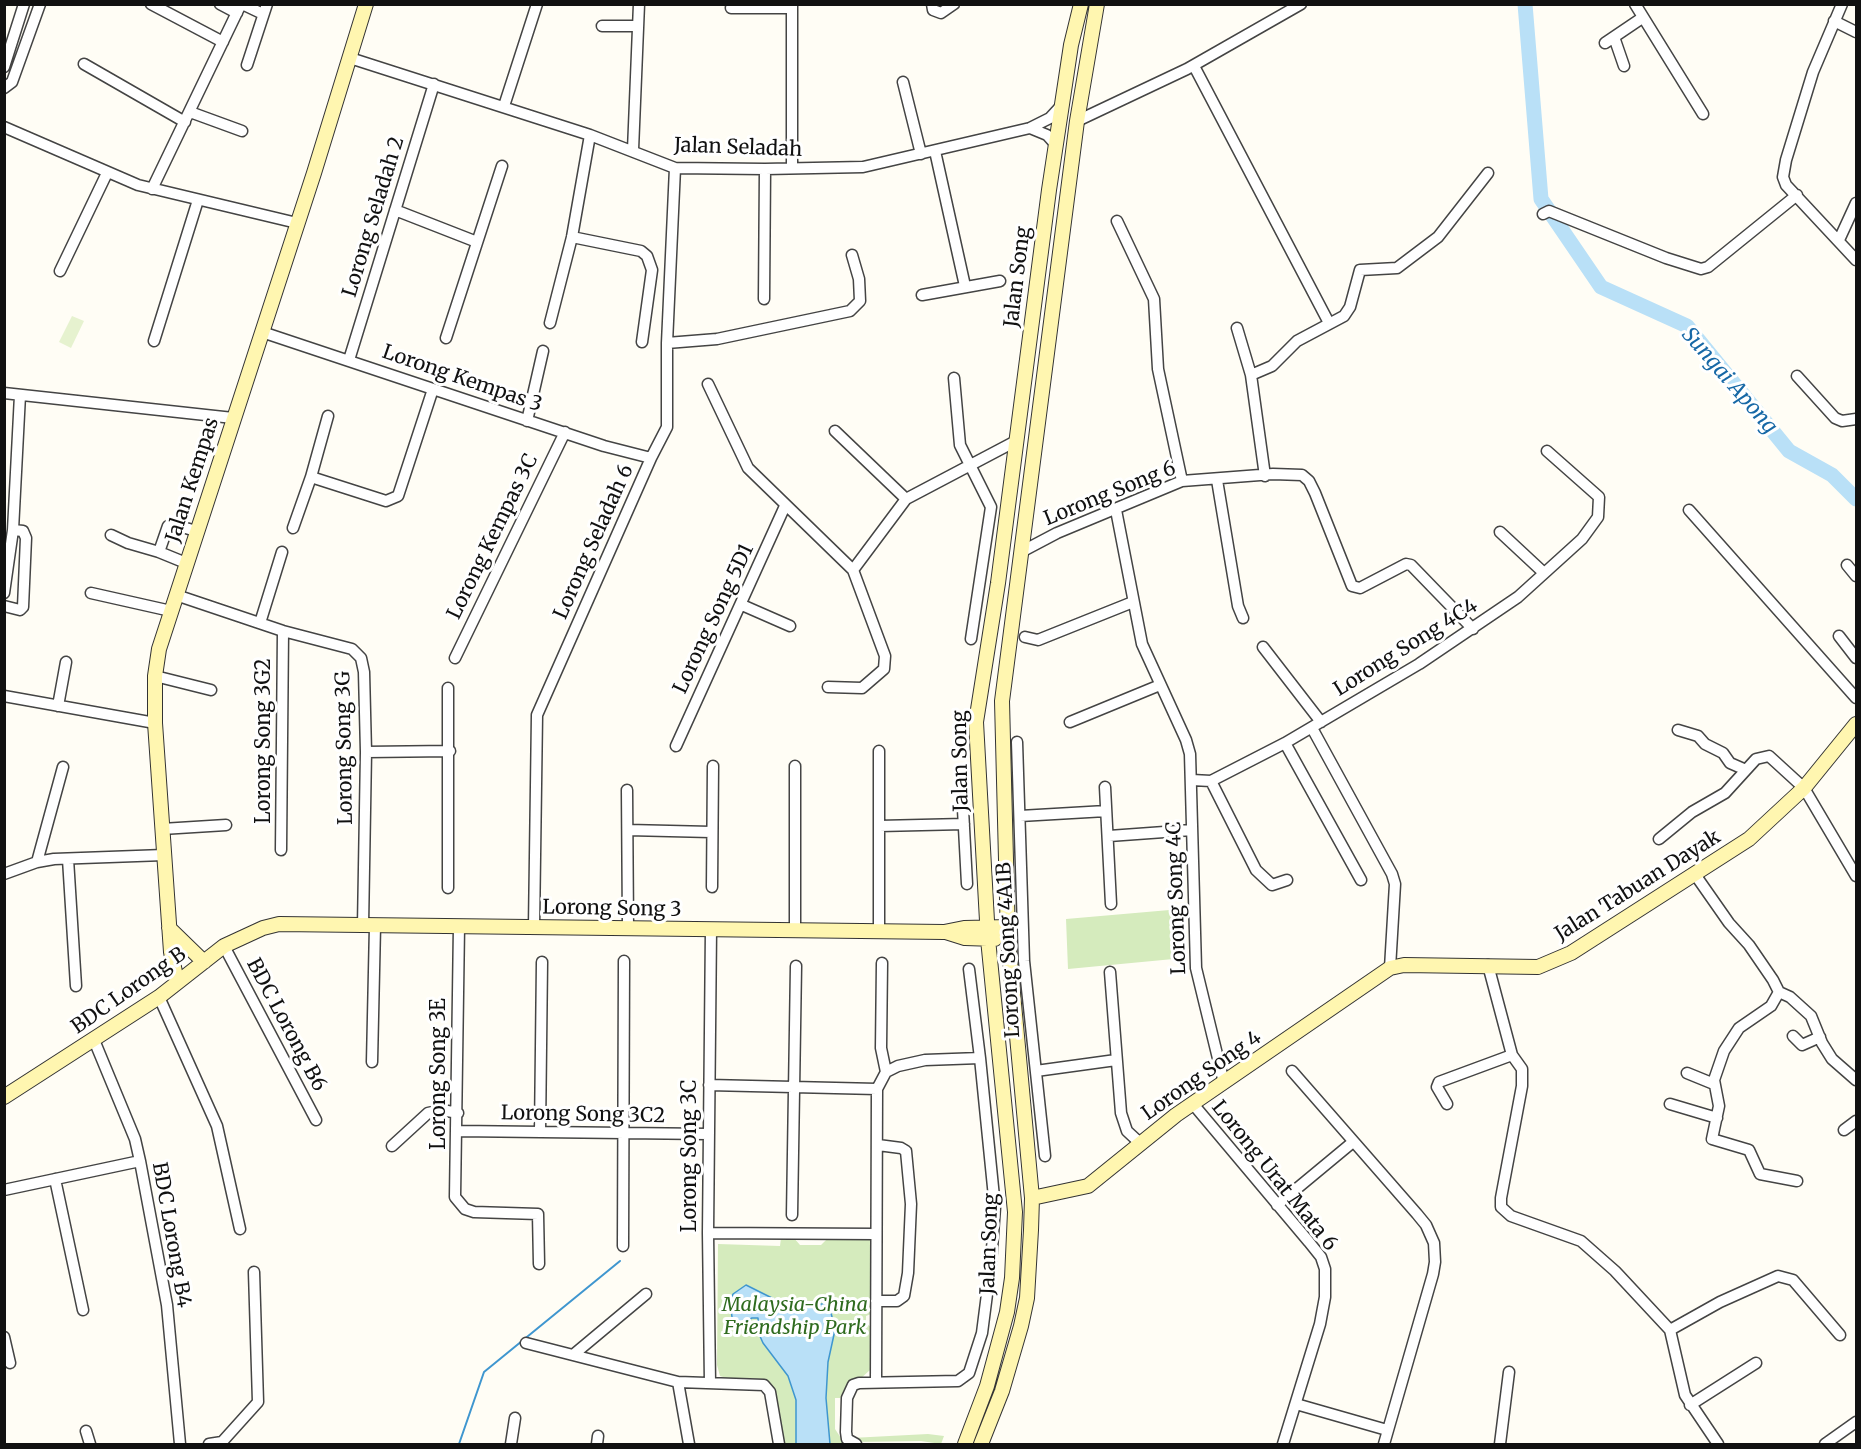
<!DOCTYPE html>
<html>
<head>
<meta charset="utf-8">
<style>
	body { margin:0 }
	#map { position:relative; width:1861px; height:1449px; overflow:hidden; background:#fffdf5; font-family:Merriweather,serif }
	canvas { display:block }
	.frame { position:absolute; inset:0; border:6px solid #111; pointer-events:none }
</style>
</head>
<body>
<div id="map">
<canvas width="1861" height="1449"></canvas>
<div class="frame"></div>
</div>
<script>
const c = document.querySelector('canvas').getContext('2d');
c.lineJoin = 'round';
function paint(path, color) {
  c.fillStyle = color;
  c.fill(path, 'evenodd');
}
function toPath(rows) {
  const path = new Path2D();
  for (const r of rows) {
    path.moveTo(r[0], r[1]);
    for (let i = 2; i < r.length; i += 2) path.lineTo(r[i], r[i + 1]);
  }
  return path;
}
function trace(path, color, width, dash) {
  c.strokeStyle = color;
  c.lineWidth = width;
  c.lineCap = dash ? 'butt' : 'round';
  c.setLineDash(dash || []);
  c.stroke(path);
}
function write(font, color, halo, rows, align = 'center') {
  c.font = font + ' Merriweather,serif';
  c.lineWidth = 6;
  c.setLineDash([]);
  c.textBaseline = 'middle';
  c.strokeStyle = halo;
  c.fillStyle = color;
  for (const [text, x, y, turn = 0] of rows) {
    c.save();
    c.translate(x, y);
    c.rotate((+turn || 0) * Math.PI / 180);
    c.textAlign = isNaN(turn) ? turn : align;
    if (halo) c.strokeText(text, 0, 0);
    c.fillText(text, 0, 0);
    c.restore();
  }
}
paint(toPath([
	[1181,909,1184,958,1068,969,1066,919],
	[781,1238,794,1238,800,1245,821,1245,827,1239,871,1239,871,1314,866,1316,866,1323,871,1327,870,1370,859,1380,847,1384,840,1398,835,1398,835,1429,845,1444,782,1444,773,1393,720,1376,717,1365,718,1244,780,1246],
	[928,1434,944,1436,941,1444,921,1441,853,1442,851,1438]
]), '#d5ebbd');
paint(toPath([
	[72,316,84,321,71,348,59,342]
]), '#e6f2cf');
const water = toPath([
	[746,1285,784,1304,829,1304,835,1330,828,1362,826,1398,830,1444,796,1444,796,1400,788,1376,763,1343,759,1334,758,1318,752,1318,737,1326,732,1317,730,1302,733,1294,746,1285]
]);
paint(water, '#b9e0f7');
trace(water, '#3f96cf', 1.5);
trace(toPath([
	[459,1444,484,1372,620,1261]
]), '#3f96cf', 2);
trace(toPath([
	[1525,4,1541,199,1601,287,1687,326,1789,451,1832,475,1856,499]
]), '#b9e0f7', 15);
const street = toPath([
	[151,4,223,42],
	[220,4,237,13],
	[242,4,263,14],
	[932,4,933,10,941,13,954,4],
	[1635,4,1703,114],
	[1842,4,1813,72,1786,160,1783,177,1786,185,1856,260],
	[731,8,792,8],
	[1834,21,1856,32],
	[602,26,638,26],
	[1614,37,1624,66],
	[1605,43,1642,18],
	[350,58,590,135,675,168,765,169,863,167,1030,128,1050,118,1062,105],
	[84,64,185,122],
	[247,65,267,4],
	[1194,66,1329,323],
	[4,67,24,4],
	[903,82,921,154],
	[4,88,12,82,40,4],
	[504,106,537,4],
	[190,112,242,131],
	[1077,121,1187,69,1301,4],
	[4,127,138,185,297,223],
	[1030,128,1047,135,1056,145],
	[633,150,639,4],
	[935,151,965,286],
	[792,168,792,4],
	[152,189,241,4],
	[395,210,477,242],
	[1543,214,1549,211,1666,258,1701,269,1708,267,1797,195],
	[1117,221,1154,299,1158,369,1182,481],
	[572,237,641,251,647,256,652,270,642,342],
	[1839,240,1856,203],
	[60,271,107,173],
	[922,295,1000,281],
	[764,299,765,169],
	[550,323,572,237,590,135],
	[1237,328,1251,375,1265,476],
	[262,332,604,446,651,458],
	[446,338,502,166],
	[154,341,198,200],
	[667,343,717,339,850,311,860,301,859,279,852,255],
	[349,360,434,84],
	[1251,375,1272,366,1297,341,1344,316,1350,307,1360,270,1397,268,1438,237,1488,173],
	[1797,376,1835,418,1842,421,1856,419],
	[954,378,960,445,991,507,971,639],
	[708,384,748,468,853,570,885,656,884,669,862,688,828,687],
	[4,393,233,418],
	[527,421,543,351],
	[835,431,906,499],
	[311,477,328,416],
	[1217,480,1238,606,1243,618],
	[1116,510,1142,644,1186,740,1190,754,1196,968,1224,1083],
	[1689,510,1856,698],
	[293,528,311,477,386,501,398,496,433,389],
	[1500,532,1544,573],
	[111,535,128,543,159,552,168,526,172,524,196,531],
	[159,552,186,563],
	[1021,552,1057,533,1182,481,1273,474,1302,475,1309,481,1315,493,1352,586,1360,588,1406,564,1411,565,1473,629],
	[1847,565,1856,576],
	[853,570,906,499,1016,441],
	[4,593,13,530,20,395],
	[91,593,171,611],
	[176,595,283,631,352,649,361,658,364,672,366,752,363,926],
	[742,605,790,626],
	[4,606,20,610,23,607,26,538,23,531,13,530],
	[260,623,282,552],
	[1839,636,1856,658],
	[1025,637,1038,640,1133,602],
	[1263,647,1321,722],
	[455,658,565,432],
	[155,676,211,690],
	[4,696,155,723],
	[58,706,66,662],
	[1070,722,1160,685],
	[1312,728,1392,874,1395,884,1390,968],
	[1678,730,1698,736,1705,744,1723,753,1730,763,1746,770],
	[1017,742,1024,961,1045,1156],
	[1285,743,1361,880],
	[676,746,785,506],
	[366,752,450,751],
	[961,772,967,884],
	[1192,780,1211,781,1285,743,1419,664,1518,597,1582,539,1598,517,1599,497,1547,451],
	[1211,781,1256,870,1272,885,1287,880],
	[1105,787,1111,904],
	[627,790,628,928],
	[1020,816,1106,811],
	[879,826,964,824],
	[162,829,226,825],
	[628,830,711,832],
	[1109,836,1192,830],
	[1659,839,1692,812,1725,793,1756,759,1769,756,1804,788,1856,876],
	[281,850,283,631],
	[68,859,76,986],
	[37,862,63,767],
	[1694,873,1729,923,1749,945,1773,980,1779,992,1771,1006,1739,1028,1724,1051,1714,1080,1719,1106,1712,1139,1749,1150,1760,1174,1797,1181],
	[4,874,37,862,54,859,164,855],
	[712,887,713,766],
	[448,888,448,688],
	[459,926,455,1197,465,1209,474,1212,538,1214,539,1264],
	[534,927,537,715,651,458,667,427,667,343,675,168],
	[795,929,795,766],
	[879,931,879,751],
	[224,946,316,1120],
	[882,963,881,1048,886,1072],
	[969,969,980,1058],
	[1110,972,1121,1113,1127,1131,1141,1144],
	[1779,992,1790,997,1811,1016,1822,1043,1832,1059,1856,1080],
	[159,997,217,1126,240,1229],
	[1793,1036,1802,1045,1820,1037],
	[94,1040,135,1139,140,1161,167,1305,180,1444],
	[1512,1055,1522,1069,1522,1086,1501,1198,1501,1207,1511,1216,1581,1241,1615,1271,1670,1330,1685,1395,1718,1444],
	[372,1062,375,926],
	[1036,1071,1116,1060],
	[1292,1071,1417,1214,1426,1225,1434,1243,1435,1262,1433,1274,1384,1444],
	[1687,1073,1714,1084],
	[709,1085,877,1089,886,1072,898,1066,925,1060,980,1058,995,1207,991,1263,982,1333,969,1373,958,1381,859,1383,853,1385,847,1398,846,1432,847,1439,856,1444],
	[1193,1104,1309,1242,1321,1257,1325,1269,1325,1297,1320,1324,1283,1444],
	[1447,1104,1437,1087,1439,1082,1512,1055,1488,965],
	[1670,1104,1717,1118],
	[1844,1130,1856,1121],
	[458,1131,708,1134],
	[540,1132,542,962],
	[392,1146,428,1113,442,1110,458,1113],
	[55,1179,83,1310],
	[4,1190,140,1161],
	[1277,1205,1353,1142],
	[792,1215,796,966],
	[708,1233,876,1234],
	[623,1246,624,961],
	[876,1301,897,1301,904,1296,908,1273,911,1204,906,1151,901,1148,878,1145],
	[1670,1330,1720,1302,1778,1276,1793,1280,1840,1335],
	[4,1337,10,1363],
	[526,1343,678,1382,764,1385,770,1392,779,1444],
	[573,1355,646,1294],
	[678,1382,689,1444],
	[876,1382,877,1089],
	[710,1383,708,1233,711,929],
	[1296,1404,1387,1430],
	[1690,1405,1756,1363],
	[86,1431,90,1444],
	[209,1444,222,1442,258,1402,254,1272],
	[511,1444,515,1418],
	[597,1444,598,1436],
	[1500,1444,1509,1372],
	[1825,1444,1856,1422]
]);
const secondary = toPath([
	[169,928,204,962],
	[946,932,965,938,995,939],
	[177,982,171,952,155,723,155,676,159,649,314,173,366,4],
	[4,1097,159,997,224,946,263,928,279,924,944,932,964,928,1008,927],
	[1032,1198,1088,1186,1176,1115,1390,968,1404,965,1538,967,1571,953,1749,839,1804,788,1856,724],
	[965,1444,987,1386,1007,1312,1012,1278,1015,1212,988,939,976,722,998,583,1049,190,1071,45,1081,4],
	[981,1444,1002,1391,1021,1326,1027,1298,1031,1230,1032,1198,1008,939,1002,701,1077,121,1097,4]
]);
trace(street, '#444', 13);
trace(secondary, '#333', 16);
trace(street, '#fff', 10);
trace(secondary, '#fff6b0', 14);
write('20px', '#111', '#fff', [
	["Jalan Seladah",738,148,2],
	["Lorong Seladah 2",374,217,-73],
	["Jalan Song",1018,277,-83],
	["Lorong Kempas 3",462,379,19],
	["Jalan Kempas",193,480,-72],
	["Lorong Song 6",1110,494,-22],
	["Lorong Kempas 3C",493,537,-64],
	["Lorong Seladah 6",594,542,-66],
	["Lorong Song 5D1",714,619,-65],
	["Lorong Song 4C4",1406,648,-32],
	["Lorong Song 3G2",264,741,-90],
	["Lorong Song 3G",345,748,-91],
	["Jalan Song",961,761,-91],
	["Jalan Tabuan Dayak",1638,886,-32],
	["Lorong Song 4C",1177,898,-92],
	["Lorong Song 3",612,909,1],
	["Lorong Song 4A1B",1009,950,-93],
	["BDC Lorong B",129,991,-35],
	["BDC Lorong B6",286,1025,62],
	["Lorong Song 3E",439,1074,-90],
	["Lorong Song 4",1202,1076,-35],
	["Lorong Song 3C2",583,1115,1],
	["Lorong Song 3C",690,1156,-90],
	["Lorong Urat Mata 6",1274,1176,51],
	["BDC Lorong B4",171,1235,80],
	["Jalan Song",990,1244,-88]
]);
write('italic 20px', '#2f6b1f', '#fff', [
	["Malaysia-China",795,1305],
	["Friendship Park",795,1328]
]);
write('italic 21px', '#1768a6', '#fff', [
	["Sungai Apong",1729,381,49]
]);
</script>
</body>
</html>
